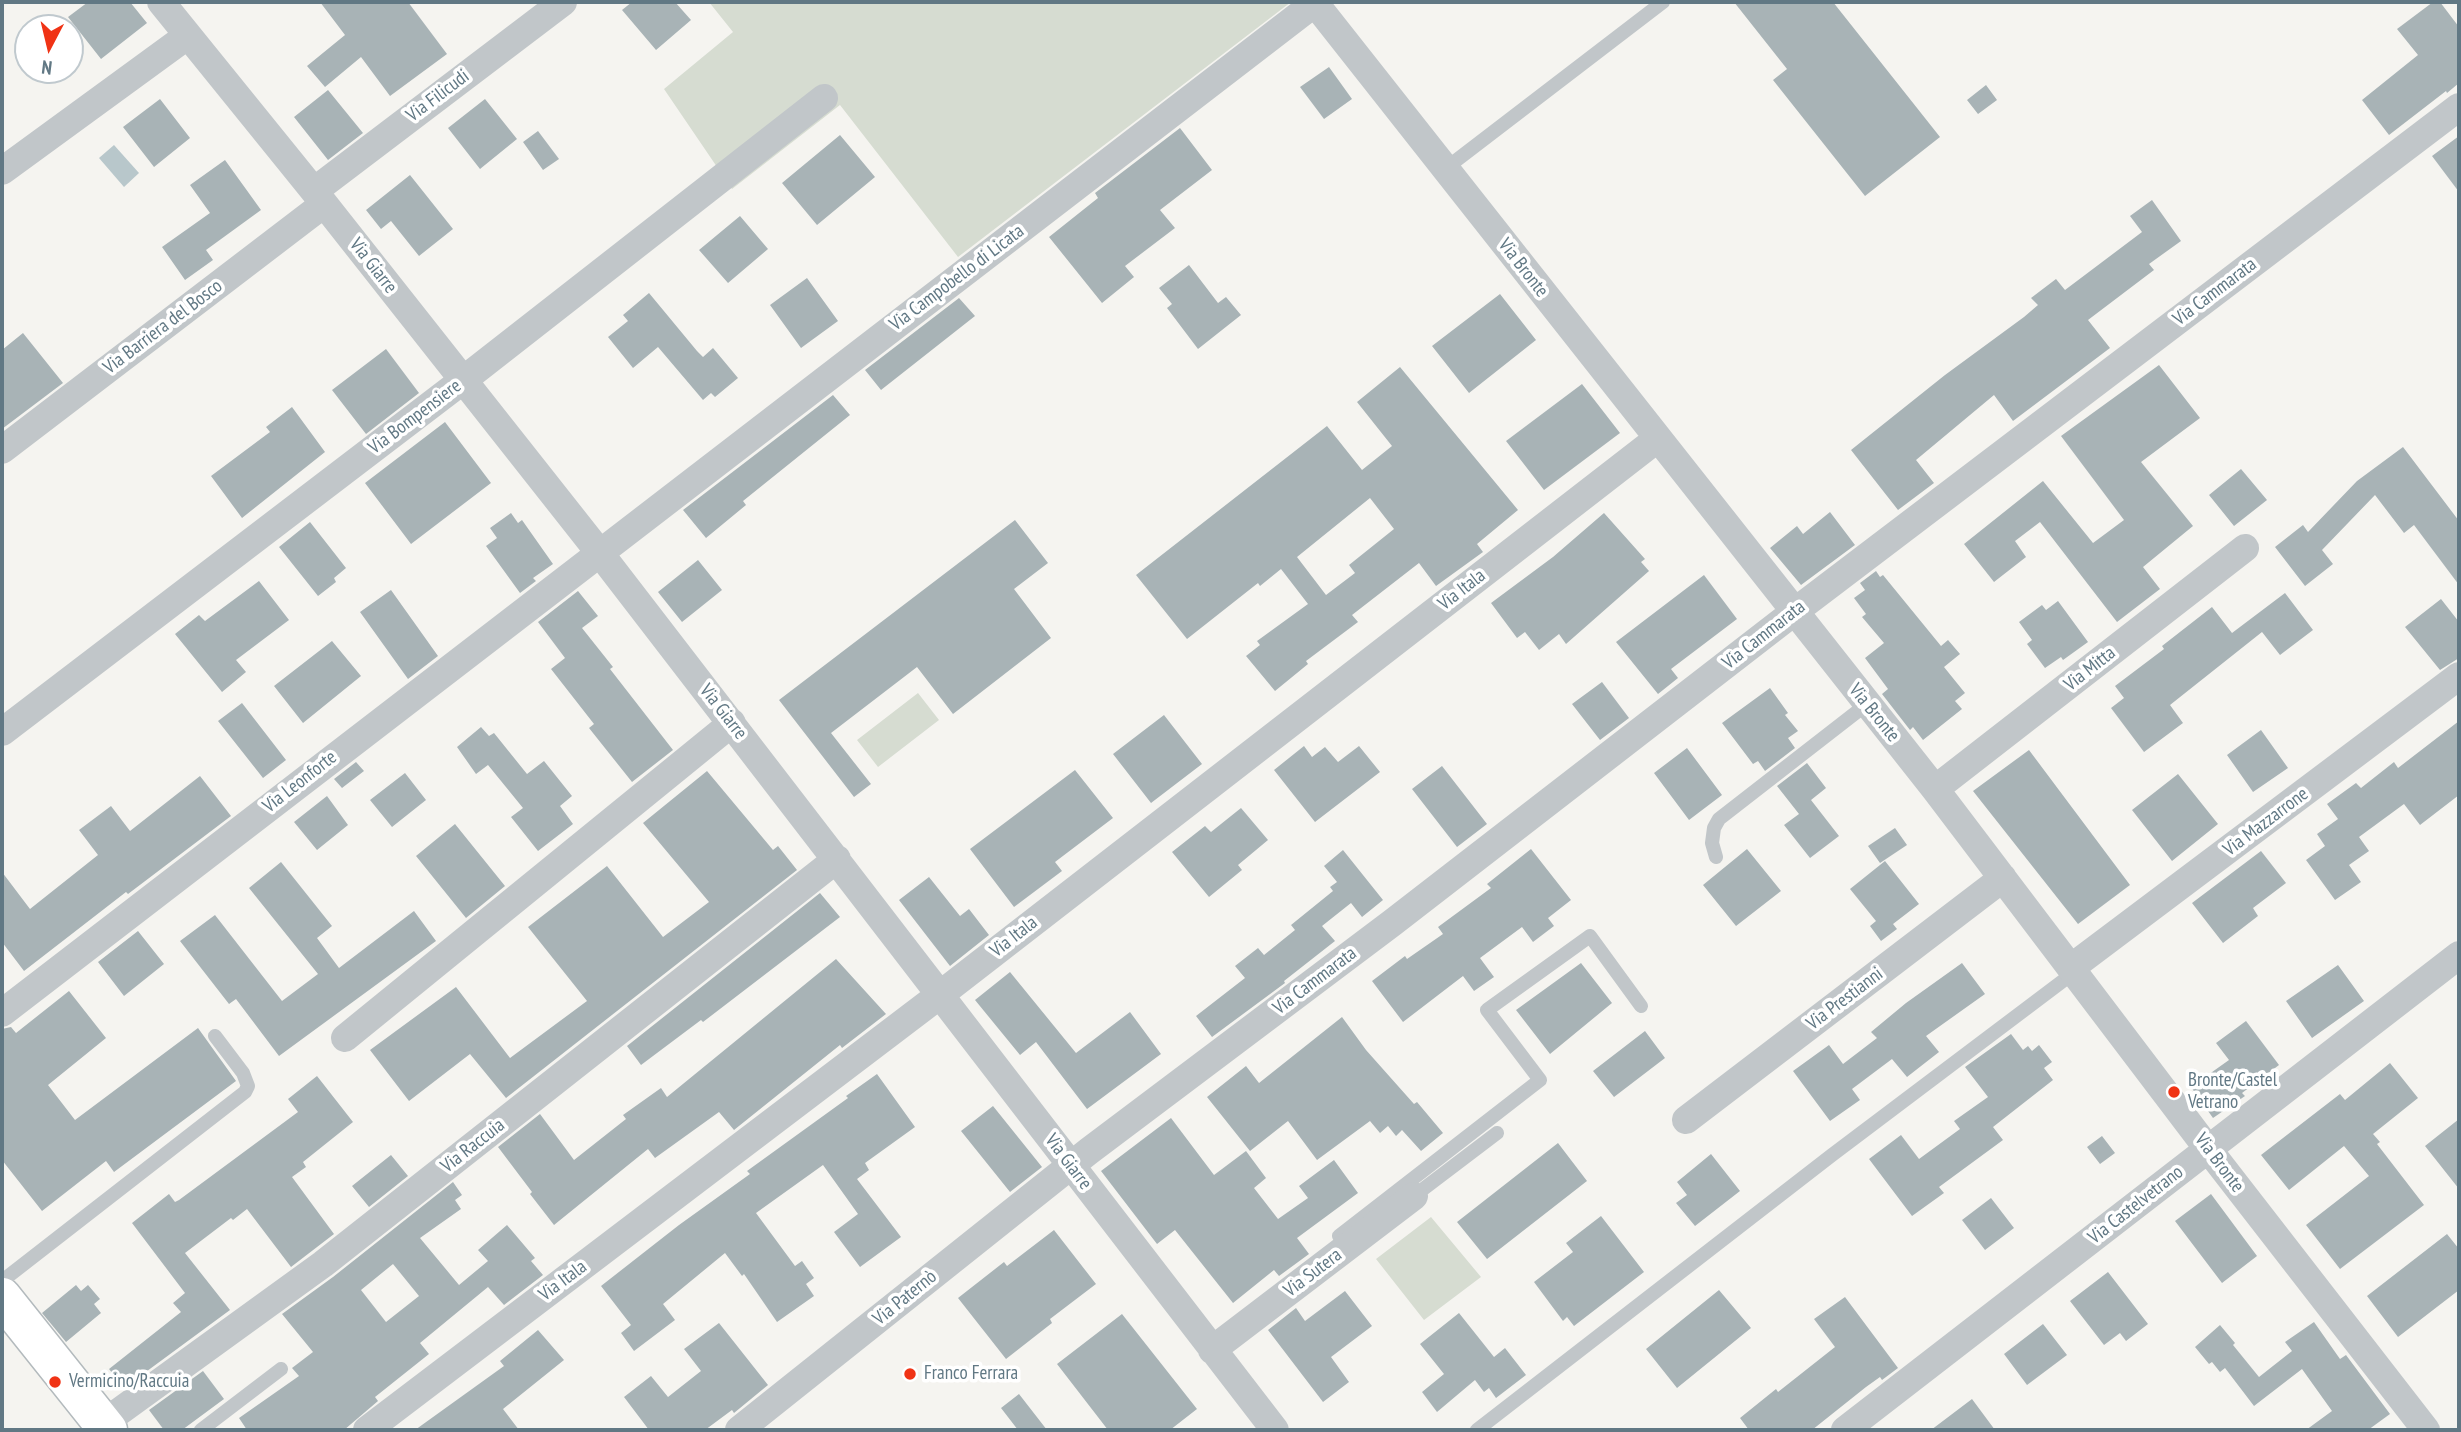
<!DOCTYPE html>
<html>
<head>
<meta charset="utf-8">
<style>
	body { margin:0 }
	#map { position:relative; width:2461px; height:1432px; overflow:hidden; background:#f5f4f0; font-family:"PT Sans Narrow",sans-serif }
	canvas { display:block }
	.frame { position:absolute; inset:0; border:4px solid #617884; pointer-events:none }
	.north { position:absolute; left:14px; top:14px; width:70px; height:70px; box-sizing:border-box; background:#fff; border:2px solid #c0c9ce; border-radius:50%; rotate:187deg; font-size:19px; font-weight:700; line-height:28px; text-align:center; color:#617884 }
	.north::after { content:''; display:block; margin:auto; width:24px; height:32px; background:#f03315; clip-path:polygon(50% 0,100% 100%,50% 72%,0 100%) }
</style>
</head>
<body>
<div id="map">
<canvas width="2461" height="1432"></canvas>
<div class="frame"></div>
<div class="north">N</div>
</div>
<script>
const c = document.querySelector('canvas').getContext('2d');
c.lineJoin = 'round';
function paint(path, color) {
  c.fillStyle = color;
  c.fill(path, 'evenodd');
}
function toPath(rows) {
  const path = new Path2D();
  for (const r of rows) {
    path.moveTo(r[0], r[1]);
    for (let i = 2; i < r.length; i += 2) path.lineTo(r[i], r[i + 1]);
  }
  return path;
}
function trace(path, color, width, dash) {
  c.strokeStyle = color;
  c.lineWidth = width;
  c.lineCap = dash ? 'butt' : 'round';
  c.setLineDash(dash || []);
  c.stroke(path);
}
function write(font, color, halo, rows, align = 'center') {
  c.font = font + ' "PT Sans Narrow",sans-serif';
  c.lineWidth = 7;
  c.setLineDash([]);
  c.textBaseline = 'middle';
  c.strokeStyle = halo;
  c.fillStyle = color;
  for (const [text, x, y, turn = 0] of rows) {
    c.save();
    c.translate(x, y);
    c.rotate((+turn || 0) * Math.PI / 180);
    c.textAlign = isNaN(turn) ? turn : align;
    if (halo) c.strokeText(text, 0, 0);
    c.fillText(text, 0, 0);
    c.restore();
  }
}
paint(toPath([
	[709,2,1291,2,958,257,840,105,732,189,664,89,733,32],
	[918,693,939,720,878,767,857,740],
	[1431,1217,1481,1277,1424,1320,1376,1259]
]), '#d6dcd1');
paint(toPath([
	[114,145,139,173,124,187,99,158]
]), '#b8c7cb');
paint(toPath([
	[88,2,130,2,147,23,101,59,68,17],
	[320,2,408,2,447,54,390,96,361,57,325,87,307,66,345,35],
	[632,2,675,2,691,20,656,50,622,10],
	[1734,2,1833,2,1940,137,1865,196,1773,80,1787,69],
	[2433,2,2440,2,2459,27,2459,83,2447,93,2446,91,2389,135,2362,100,2418,55,2397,29],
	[1329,67,1352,99,1324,119,1300,87],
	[1986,85,1997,100,1978,114,1967,100],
	[328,90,363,133,328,160,294,117],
	[160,99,190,138,154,167,123,127],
	[485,99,517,139,480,169,448,128],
	[1180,128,1212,170,1160,210,1175,228,1125,266,1134,277,1102,303,1049,237,1098,198,1095,193],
	[538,131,559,159,543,170,523,142],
	[840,135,875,177,817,225,782,183],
	[2459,136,2459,192,2432,156],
	[225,160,261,210,206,250,213,260,185,280,162,247,210,213,190,185],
	[410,175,453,229,419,256,391,221,381,229,366,210],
	[2152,200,2181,241,2149,264,2154,270,2088,320,2110,348,2013,421,1994,395,1916,460,1934,483,1898,510,1851,450,1945,375,2024,317,2038,305,2031,298,2056,279,2065,290,2142,232,2130,216],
	[740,216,768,249,728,283,699,250],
	[1189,265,1218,303,1226,297,1241,315,1198,349,1167,308,1172,304,1159,288],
	[807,278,838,321,801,348,770,305],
	[649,293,697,351,703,357,713,348,738,378,715,397,711,393,703,400,658,347,633,368,608,337,628,321,623,315],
	[1500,294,1536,340,1469,393,1432,346],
	[959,298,975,316,881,390,865,370],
	[23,333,63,383,2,429,2,350],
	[386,349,419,393,366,434,332,390],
	[2159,365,2200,418,2141,462,2193,526,2143,567,2160,589,2117,622,2040,522,2015,541,2026,557,1994,582,1964,544,2043,481,2093,543,2124,520,2061,436],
	[1400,367,1518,510,1477,544,1483,552,1436,586,1419,563,1352,615,1358,622,1306,661,1308,664,1275,691,1246,656,1260,645,1257,641,1308,604,1281,569,1260,586,1258,583,1187,639,1136,575,1327,426,1362,470,1392,446,1357,402],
	[1370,498,1394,529,1349,565,1355,573,1326,595,1297,557],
	[1582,384,1620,433,1544,490,1506,441],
	[833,395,850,415,743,501,746,505,706,538,683,510],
	[292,407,325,452,242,518,211,476,270,432,266,427],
	[445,422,491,483,411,544,365,483],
	[2403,447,2459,521,2459,585,2414,525,2404,533,2375,495,2322,550,2333,564,2305,586,2275,547,2303,525,2308,532,2357,481],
	[2241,469,2267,500,2234,526,2209,495],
	[1830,512,1855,545,1801,585,1770,548,1797,526,1803,534],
	[511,513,518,523,522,520,553,564,533,578,536,581,520,593,486,546,497,538,490,528],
	[1604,513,1645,559,1641,562,1649,571,1566,644,1559,634,1539,650,1525,632,1517,638,1491,603,1553,557],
	[1015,520,1048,563,1014,589,1051,638,953,714,917,667,831,733,871,784,854,797,779,700],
	[310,522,346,568,334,578,336,582,318,596,279,547],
	[698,560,722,590,682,622,658,592],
	[1876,571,1880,577,1883,575,1941,646,1948,640,1960,654,1944,667,1965,693,1955,701,1962,709,1923,740,1913,727,1910,730,1882,694,1888,689,1865,658,1884,643,1862,617,1866,614,1854,598,1865,590,1860,583],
	[1704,575,1737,619,1671,669,1678,678,1658,694,1616,642],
	[259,581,289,620,236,660,246,672,222,692,175,634,199,615,205,621],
	[391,590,438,656,408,679,360,612],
	[578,591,598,616,582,628,613,667,610,669,673,750,632,782,589,728,594,724,551,669,565,658,538,622],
	[2285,593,2313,630,2280,655,2262,632,2170,705,2183,723,2144,752,2111,708,2124,698,2115,686,2164,649,2162,646,2212,607,2232,633],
	[2441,599,2459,622,2459,658,2440,670,2405,627],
	[2058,601,2088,642,2063,660,2061,657,2045,668,2027,644,2032,640,2019,622,2042,605,2046,610],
	[332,641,361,676,303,723,274,686],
	[1602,682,1629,718,1600,740,1572,704],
	[1770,688,1788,713,1785,715,1798,731,1788,738,1795,748,1765,771,1758,761,1753,764,1722,723],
	[242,703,286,760,263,778,218,721],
	[1164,715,1202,764,1151,803,1113,754],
	[2459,721,2459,795,2420,825,2404,804,2359,837,2369,851,2349,865,2361,882,2335,900,2306,860,2325,846,2317,834,2338,819,2327,804,2356,783,2361,788,2394,762,2398,768],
	[481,727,489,736,494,733,527,774,544,761,572,796,560,806,573,824,538,851,511,817,523,808,488,765,476,774,457,747],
	[2261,730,2288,768,2253,792,2227,755],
	[1304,746,1312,757,1325,747,1338,762,1359,746,1380,772,1315,822,1274,770],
	[1687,748,1722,795,1689,820,1654,773],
	[2029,750,2130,885,2078,924,1973,791],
	[356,762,364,771,342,788,334,779],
	[1807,763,1826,788,1811,800,1839,836,1810,858,1784,825,1799,814,1777,786],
	[1442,766,1487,824,1457,847,1412,789],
	[1075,770,1113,818,1055,862,1062,871,1014,907,970,849],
	[707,771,773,850,778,846,797,870,506,1098,470,1054,409,1101,370,1050,456,987,510,1058,587,1001,528,927,607,866,663,937,709,902,643,823],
	[405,773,426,800,392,827,370,800],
	[2178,774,2218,824,2172,861,2132,810],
	[200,776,231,816,128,894,126,892,24,971,2,942,2,872,30,909,98,855,79,830,111,806,130,831],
	[327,796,348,825,317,850,294,822],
	[1241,808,1268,840,1238,865,1242,870,1209,897,1172,852,1205,826,1211,832],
	[455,824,505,886,466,918,416,856],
	[1895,828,1907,845,1880,863,1868,846],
	[1531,849,1571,900,1548,918,1554,926,1533,942,1522,927,1480,958,1494,977,1474,991,1463,976,1403,1022,1372,981,1405,956,1407,959,1443,934,1438,927,1491,888,1487,884],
	[1747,849,1781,891,1736,926,1703,885],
	[1343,850,1383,900,1362,917,1351,903,1322,926,1335,941,1284,981,1285,983,1212,1037,1196,1016,1245,978,1235,966,1258,948,1264,955,1295,930,1291,925,1333,891,1330,887,1337,882,1324,866],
	[2261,851,2286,883,2253,908,2258,916,2223,943,2192,903],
	[1885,861,1919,904,1893,924,1897,929,1881,941,1870,926,1876,921,1850,889],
	[281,862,332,926,317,938,339,968,414,911,436,941,279,1056,236,999,229,1004,180,941,215,915,282,1001,318,974,249,888],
	[929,877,960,916,969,909,989,935,950,966,899,900],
	[820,893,840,917,703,1022,701,1020,641,1065,627,1046],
	[138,931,164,964,124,996,98,962],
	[836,959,886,1014,842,1048,840,1045,734,1130,719,1112,655,1158,648,1149,554,1225,530,1194,532,1192,498,1147,540,1114,574,1160,626,1119,623,1115,661,1088,667,1097],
	[1581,963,1612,1003,1550,1054,1516,1010],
	[1962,963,1985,994,1926,1036,1939,1052,1907,1077,1892,1059,1852,1089,1860,1100,1830,1121,1793,1071,1829,1045,1843,1064,1877,1038,1871,1032,1906,1003],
	[2338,965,2364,1001,2312,1038,2286,1001],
	[1010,972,1076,1053,1130,1012,1161,1054,1087,1109,1036,1042,1020,1055,975,1000],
	[69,991,106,1038,48,1085,75,1120,198,1028,236,1081,114,1172,106,1161,42,1211,2,1160,2,1029,11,1027,16,1033],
	[1342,1017,1366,1050,1414,1104,1417,1102,1443,1133,1421,1151,1402,1130,1396,1136,1388,1126,1380,1133,1370,1121,1317,1160,1288,1121,1250,1151,1207,1097,1246,1066,1259,1083],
	[2246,1021,2279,1065,2242,1093,2245,1096,2213,1118,2191,1087,2229,1060,2216,1043],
	[1645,1031,1665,1058,1614,1097,1593,1071],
	[2011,1034,2023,1050,2028,1046,2032,1051,2039,1045,2052,1062,2044,1068,2053,1080,1993,1127,2003,1140,1939,1187,1944,1193,1912,1216,1869,1159,1901,1135,1919,1159,1960,1129,1954,1121,1988,1097,1965,1067],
	[2390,1063,2418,1098,2373,1134,2380,1142,2377,1144,2424,1205,2340,1269,2306,1225,2369,1176,2344,1146,2289,1190,2261,1155,2340,1094,2345,1100],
	[877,1074,915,1127,865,1163,869,1170,857,1179,901,1237,860,1267,834,1232,858,1214,823,1165,756,1213,795,1266,802,1261,814,1278,806,1284,814,1296,777,1322,744,1274,742,1276,725,1253,663,1304,675,1320,634,1351,621,1333,631,1325,601,1286,679,1225,750,1174,747,1171,848,1098,846,1096],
	[317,1076,353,1122,303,1162,306,1167,292,1177,334,1234,291,1267,247,1209,233,1220,231,1218,185,1253,230,1310,124,1388,109,1369,181,1312,173,1303,185,1293,132,1223,169,1194,175,1202,179,1200,298,1112,288,1099],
	[993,1106,1042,1167,1010,1192,961,1131],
	[1171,1118,1214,1175,1246,1151,1266,1178,1254,1188,1278,1219,1308,1198,1299,1186,1334,1160,1358,1193,1297,1238,1309,1254,1279,1276,1274,1270,1233,1303,1175,1230,1157,1244,1101,1171],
	[2459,1119,2459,1189,2425,1146],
	[2102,1136,2115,1153,2100,1164,2087,1147],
	[1558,1143,1587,1181,1487,1259,1457,1222],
	[1711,1154,1740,1191,1695,1226,1676,1203,1687,1195,1677,1182],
	[391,1155,408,1176,369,1207,352,1186],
	[453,1182,462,1195,455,1200,461,1209,420,1238,459,1285,488,1261,478,1250,507,1225,535,1258,531,1261,543,1275,504,1305,488,1287,420,1343,429,1354,375,1397,378,1401,344,1430,247,1430,239,1418,299,1376,292,1368,313,1352,282,1314,333,1277],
	[393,1264,419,1296,386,1322,361,1290],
	[2211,1194,2257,1256,2222,1283,2175,1221],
	[1991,1198,2014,1228,1985,1250,1962,1220],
	[1601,1216,1644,1272,1574,1326,1567,1317,1563,1321,1534,1282,1573,1252,1566,1243],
	[1054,1230,1096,1284,1050,1319,1052,1323,1006,1359,958,1298,1004,1262,1007,1266],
	[2447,1234,2459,1249,2459,1290,2398,1337,2367,1296],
	[2108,1272,2148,1324,2126,1341,2120,1333,2104,1345,2070,1301],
	[76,1285,81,1291,88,1285,100,1299,94,1304,101,1313,66,1342,42,1313],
	[1719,1290,1751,1328,1677,1388,1646,1349],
	[1345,1291,1372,1326,1331,1357,1349,1382,1323,1402,1268,1330,1296,1308,1305,1321],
	[1845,1297,1898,1368,1882,1380,1880,1377,1866,1387,1812,1430,1749,1430,1740,1418,1776,1389,1778,1392,1835,1347,1814,1319],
	[1459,1313,1494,1357,1505,1348,1526,1375,1496,1398,1489,1388,1484,1392,1475,1380,1437,1412,1422,1392,1444,1374,1420,1344],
	[1122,1314,1197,1409,1170,1430,1108,1430,1057,1364],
	[2314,1322,2340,1359,2346,1355,2390,1414,2368,1430,2306,1430,2332,1411,2302,1369,2254,1406,2225,1368,2220,1372,2212,1362,2209,1364,2195,1347,2220,1325,2235,1343,2233,1345,2259,1377,2292,1351,2285,1342],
	[719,1323,768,1385,734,1413,732,1410,705,1430,649,1430,624,1397,651,1376,668,1397,701,1371,684,1349],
	[2043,1324,2067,1355,2027,1385,2004,1354],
	[538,1330,564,1360,503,1409,519,1430,415,1430,504,1366,500,1361],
	[203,1371,224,1399,182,1430,164,1430,149,1410],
	[1019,1394,1047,1430,1018,1430,1001,1408],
	[1972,1399,1995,1430,1931,1430]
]), '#a8b3b6');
const secondary = toPath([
	[2,1297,108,1430]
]);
trace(secondary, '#b3babd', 41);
trace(toPath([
	[1445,169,1663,2],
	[1716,857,1712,843,1714,828,1719,819,1867,704],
	[1414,1196,1497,1133],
	[1339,1236,1540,1080,1487,1010,1590,936,1641,1006],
	[2,1281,245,1092,248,1086,243,1073,215,1036],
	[201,1430,281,1369],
	[1477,1430,1832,1155,2076,971]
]), '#c1c6c9', 14);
trace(toPath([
	[161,2,314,191,599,552,1275,1430],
	[1314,2,1935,789,2208,1149,2426,1430],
	[2,171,187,36],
	[314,191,563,2],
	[2,450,324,204],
	[2,732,462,381,824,98],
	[1935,789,2245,548],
	[2072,967,2459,676],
	[2,1013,1315,3],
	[345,1038,732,723],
	[1686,1120,2003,878],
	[1212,1350,1414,1196],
	[102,1424,323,1264,837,859],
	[367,1430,941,994,1657,439],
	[739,1430,1089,1151,1392,923,1794,612,2459,107],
	[1845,1430,2459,955]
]), '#c1c6c9', 28);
trace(secondary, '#fff', 38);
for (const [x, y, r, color] of [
	[2174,1092,7,"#f03315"],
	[910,1374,7,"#f03315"],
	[55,1382,7,"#f03315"]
]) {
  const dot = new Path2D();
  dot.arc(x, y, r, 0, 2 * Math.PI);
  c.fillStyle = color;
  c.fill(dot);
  trace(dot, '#fff', 2.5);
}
write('19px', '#617884', '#fff', [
	["Via Filicudi",438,96,-37],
	["Via Giarre",373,266,52],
	["Via Bronte",1523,268,52],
	["Via Campobello di Licata",957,278,-37],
	["Via Cammarata",2215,292,-37],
	["Via Barriera del Bosco",163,327,-37],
	["Via Bompensiere",415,417,-37],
	["Via Itala",1462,590,-38],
	["Via Cammarata",1764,635,-38],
	["Via Mitta",2090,669,-38],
	["Via Giarre",723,712,52],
	["Via Bronte",1874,713,51],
	["Via Leonforte",300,782,-38],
	["Via Mazzarrone",2266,822,-37],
	["Via Itala",1014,937,-38],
	["Via Cammarata",1315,981,-37],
	["Via Prestianni",1845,999,-37],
	["Via Raccuia",473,1146,-38],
	["Via Giarre",1068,1162,53],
	["Via Bronte",2219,1163,53],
	["Via Castelvetrano",2136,1205,-38],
	["Via Sutera",1313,1273,-37],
	["Via Itala",563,1281,-37],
	["Via Paternò",905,1298,-39]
]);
write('19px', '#617884', '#fff', [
	["Bronte/Castel",2188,1081],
	["Vetrano",2188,1103],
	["Franco Ferrara",924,1374],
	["Vermicino/Raccuia",69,1382]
], 'left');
</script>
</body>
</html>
